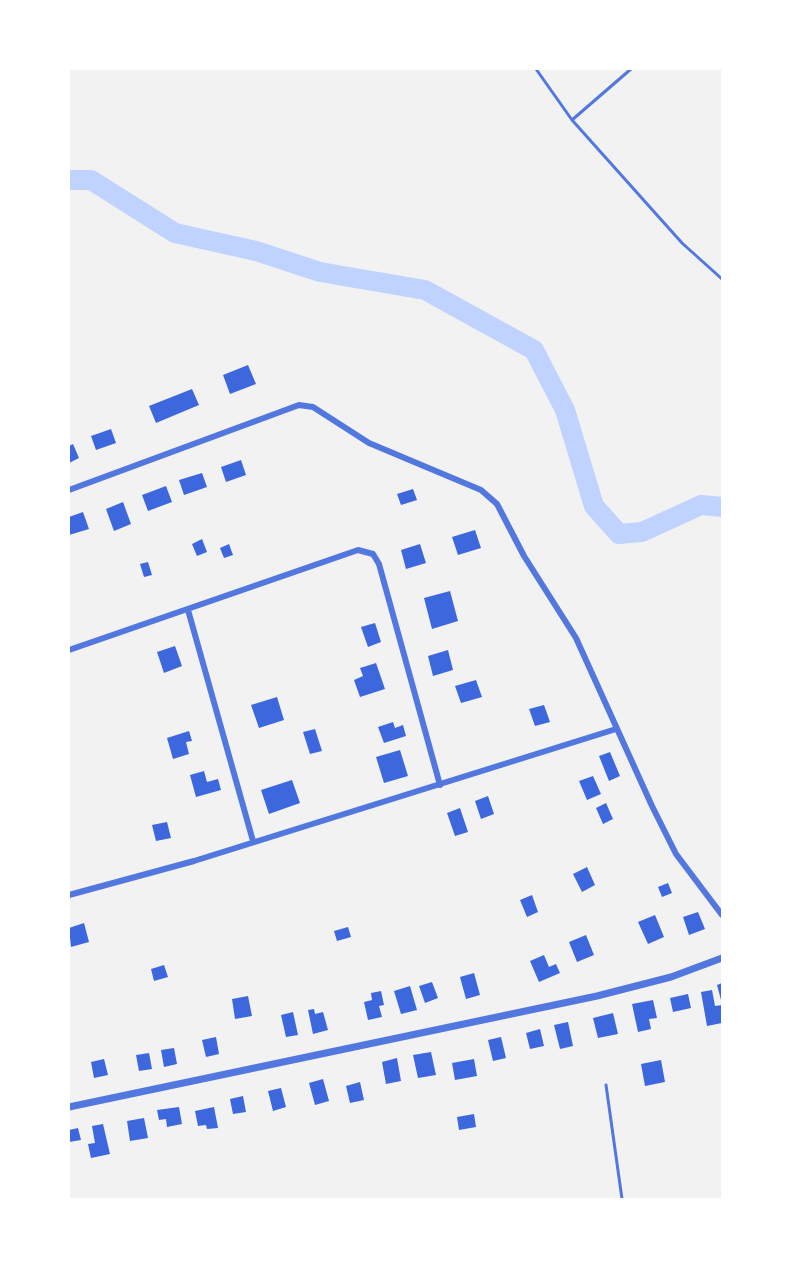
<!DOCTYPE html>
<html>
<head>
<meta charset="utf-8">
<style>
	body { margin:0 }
	#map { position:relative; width:791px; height:1268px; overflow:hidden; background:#f2f2f2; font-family:Mulish,sans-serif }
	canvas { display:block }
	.frame { position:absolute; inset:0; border:70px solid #fff; pointer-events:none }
</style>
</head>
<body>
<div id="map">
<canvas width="791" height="1268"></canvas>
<div class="frame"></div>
</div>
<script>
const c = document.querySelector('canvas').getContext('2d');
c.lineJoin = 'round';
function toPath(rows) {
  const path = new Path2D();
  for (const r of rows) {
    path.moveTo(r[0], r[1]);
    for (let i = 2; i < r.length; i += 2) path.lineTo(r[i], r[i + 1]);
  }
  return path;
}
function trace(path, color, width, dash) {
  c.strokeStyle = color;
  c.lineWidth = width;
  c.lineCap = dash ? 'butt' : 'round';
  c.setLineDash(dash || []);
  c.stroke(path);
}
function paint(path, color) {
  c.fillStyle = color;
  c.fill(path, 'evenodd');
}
trace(toPath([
	[69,180,91,180,175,233,256,251,320,272,425,290,534,350,565,410,594,506,619,534,642,532,701,505,722,507]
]), '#bfd3fe', 20);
paint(toPath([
	[248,365,256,384,230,394,223,375],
	[192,389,199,405,156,423,149,406],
	[111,429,116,443,96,450,91,436],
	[73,444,79,458,69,463,69,446],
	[241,460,246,475,226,482,221,467],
	[202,473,207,487,184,495,179,480],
	[166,486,172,502,148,511,142,495],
	[413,489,417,500,401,505,397,494],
	[123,502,131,524,114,531,106,509],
	[83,512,89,529,69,535,69,517],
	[475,530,481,548,458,555,452,537],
	[202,539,207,552,197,556,192,544],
	[229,544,233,555,224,558,220,548],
	[420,544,426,563,406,569,401,550],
	[148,562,152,575,144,577,140,564],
	[450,591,458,621,432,629,424,598],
	[375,623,381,642,368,647,361,627],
	[175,646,182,666,164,673,157,652],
	[448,650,453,670,433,676,428,656],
	[376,663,385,689,360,697,354,680,363,676,360,668],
	[476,680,482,697,461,703,455,686],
	[277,697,284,720,259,728,251,705],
	[544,705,550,722,535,726,529,709],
	[393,722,395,728,403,725,406,736,384,743,378,727],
	[315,729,322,751,310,754,303,732],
	[189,731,192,741,186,742,189,754,173,759,167,738],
	[400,750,408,776,384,783,376,757],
	[610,752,620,776,609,781,599,756],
	[204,771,207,782,218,779,221,790,196,797,190,775],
	[593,776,601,794,587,800,579,781],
	[292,780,300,803,269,814,261,790],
	[488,796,494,814,481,819,475,801],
	[606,803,613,819,603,824,596,808],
	[460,808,468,832,455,836,447,813],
	[167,822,171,838,156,841,152,825],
	[587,867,595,885,582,892,573,874],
	[668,883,672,893,662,897,658,887],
	[532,895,538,912,527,917,520,900],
	[698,912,705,929,689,935,683,917],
	[655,915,664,937,648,944,638,922],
	[84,923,89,942,71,947,69,928],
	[348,927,351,937,337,941,334,931],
	[586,935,594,955,577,962,569,942],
	[544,955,549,967,556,964,560,973,539,982,530,961],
	[164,965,168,977,154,981,151,969],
	[474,973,480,995,466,999,460,977],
	[432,982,438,998,425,1003,419,986],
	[722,983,722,1000,721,1000,717,985],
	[410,986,417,1010,401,1014,394,991],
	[712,990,715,1006,722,1005,722,1023,707,1026,701,992],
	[381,991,384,1005,379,1006,382,1017,368,1020,364,1002,372,1000,371,993],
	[688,994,691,1008,673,1012,670,998],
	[248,996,252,1016,235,1019,232,999],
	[653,1000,657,1018,649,1019,651,1029,638,1032,632,1004],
	[314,1009,315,1014,323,1012,328,1030,313,1034,308,1010],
	[293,1012,298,1035,286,1037,281,1015],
	[613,1013,618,1034,598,1038,593,1018],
	[568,1022,573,1046,560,1049,554,1025],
	[540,1029,544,1046,530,1049,526,1033],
	[216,1037,219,1054,206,1057,202,1040],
	[501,1037,506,1058,493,1061,488,1040],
	[174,1048,177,1064,164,1067,161,1050],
	[431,1052,436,1075,418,1078,413,1055],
	[149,1053,152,1069,139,1071,136,1055],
	[397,1058,401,1081,386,1084,382,1062],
	[104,1059,108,1075,94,1078,91,1062],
	[474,1059,477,1076,455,1080,452,1063],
	[661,1060,665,1082,645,1086,641,1064],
	[323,1079,329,1101,315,1105,309,1083],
	[360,1082,364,1100,350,1103,346,1086],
	[281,1088,286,1107,273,1111,268,1091],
	[243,1096,246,1112,233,1114,230,1099],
	[179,1107,182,1124,167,1127,166,1119,159,1120,157,1110],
	[214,1107,218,1128,207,1129,206,1125,198,1126,195,1111],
	[474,1114,476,1127,459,1130,457,1117],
	[144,1118,148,1138,130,1141,127,1121],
	[103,1124,110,1154,91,1158,88,1144,95,1143,92,1126],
	[78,1128,81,1140,69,1142,69,1130]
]), '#3d67dc');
trace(toPath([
	[536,69,572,120,682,243,722,279],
	[572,120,631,69],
	[606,1085,622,1199]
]), '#5277de', 3);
trace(toPath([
	[69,490,299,405,313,407,369,443,481,490,497,504,524,556,576,638,652,806,676,854,722,915],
	[188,610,253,841],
	[69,650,358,550,373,554,379,564,440,785],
	[69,895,194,861,616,729]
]), '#5277de', 6);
trace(toPath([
	[69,1107,597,996,671,977,722,958]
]), '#5277de', 7);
</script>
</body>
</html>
